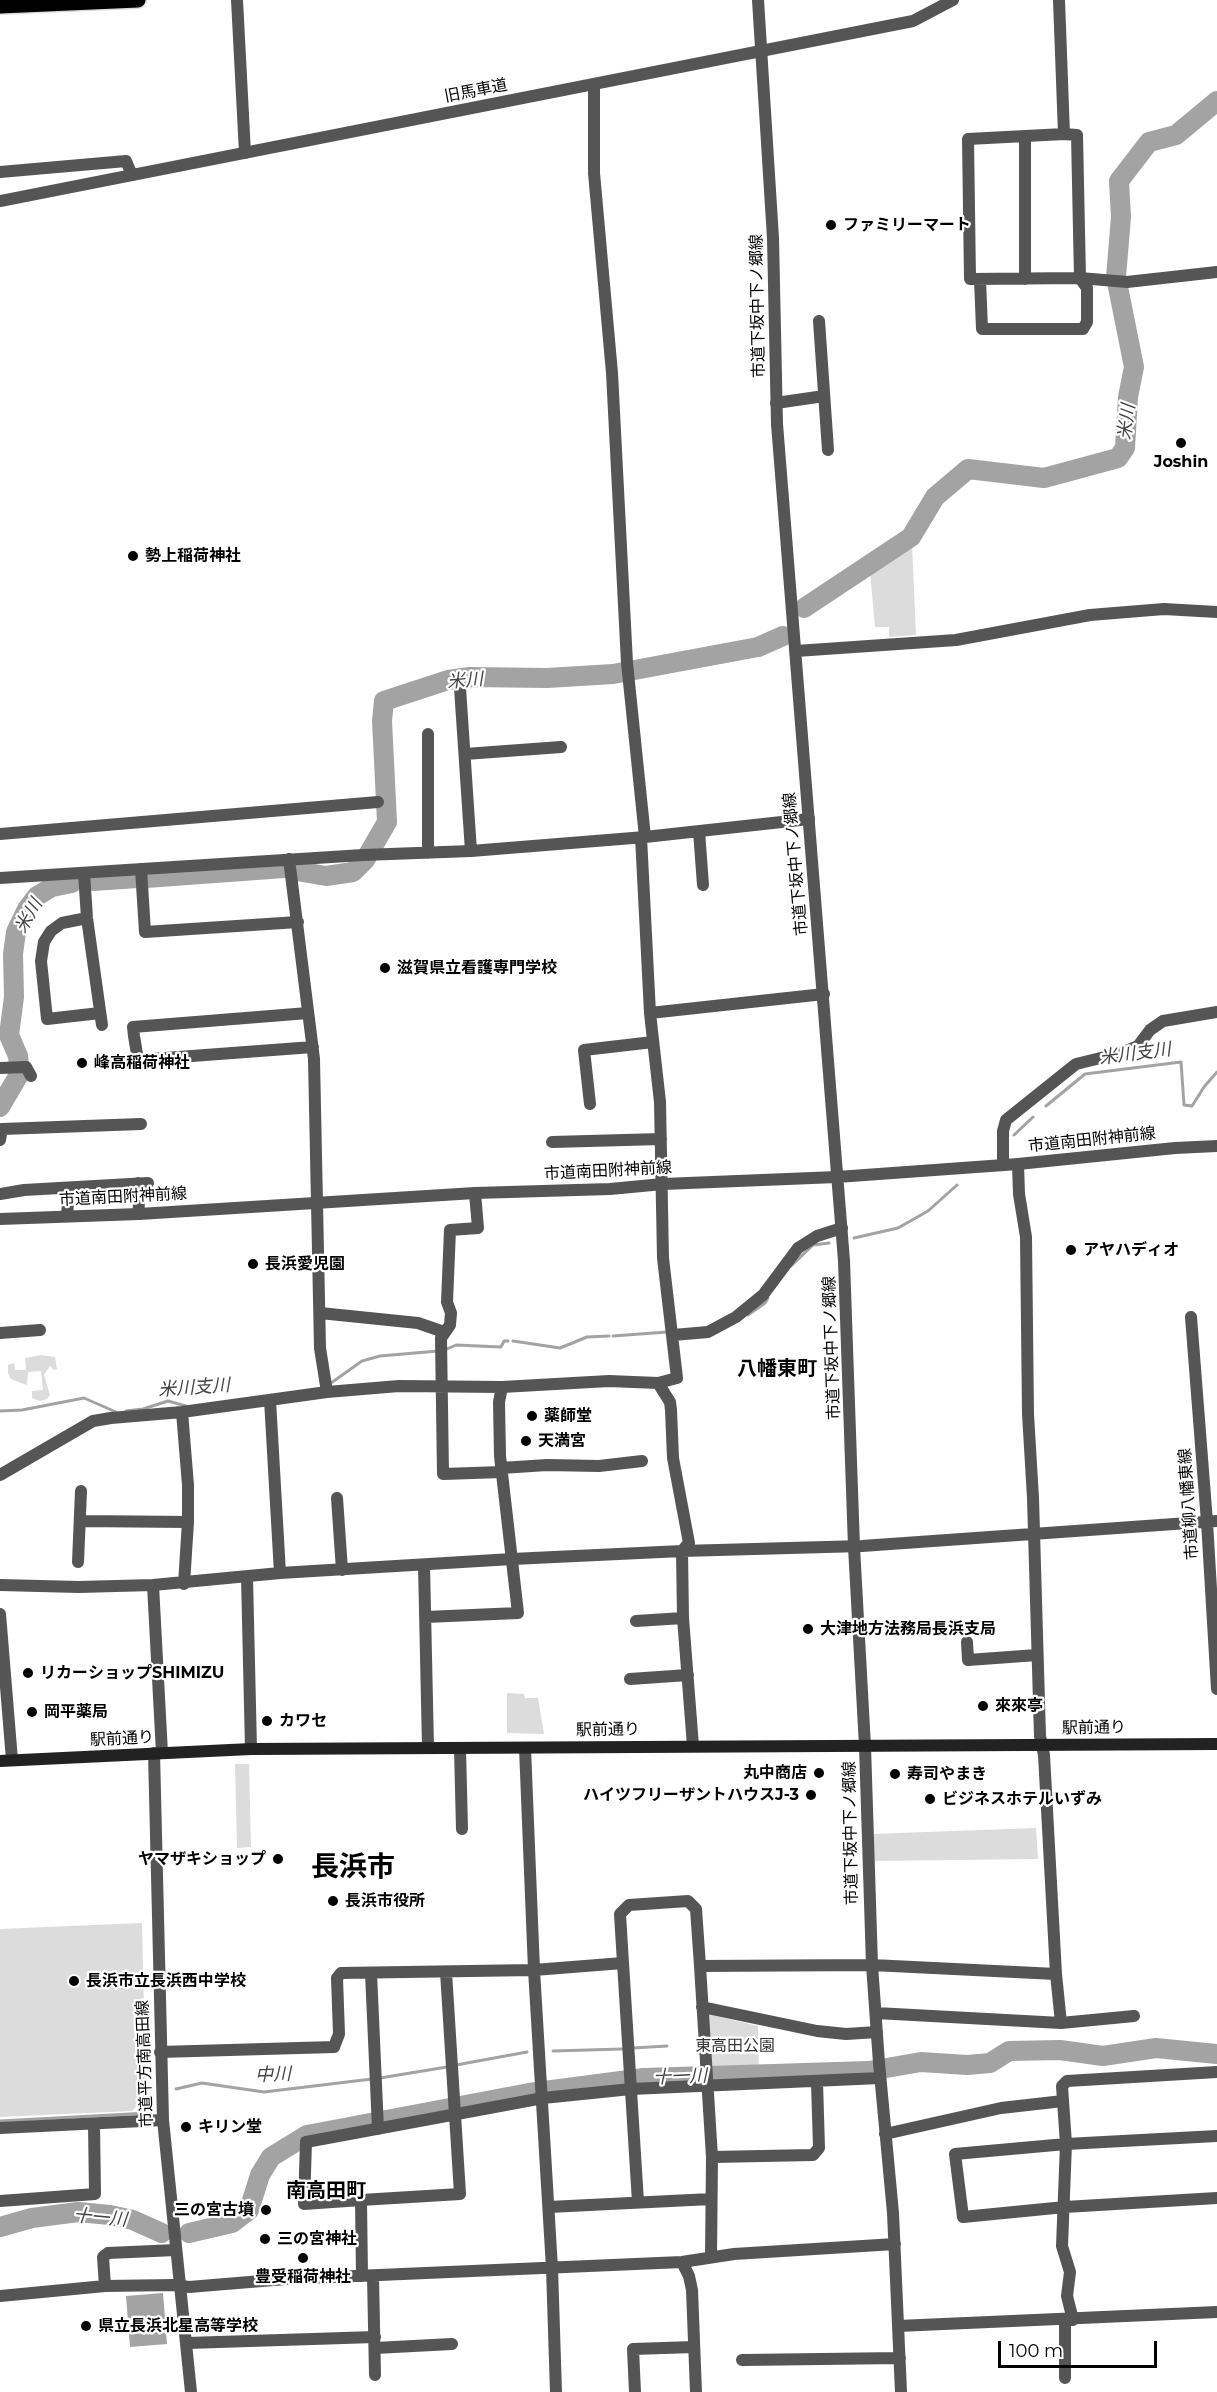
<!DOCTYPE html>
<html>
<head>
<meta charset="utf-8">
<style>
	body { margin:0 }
	#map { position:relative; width:1217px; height:2392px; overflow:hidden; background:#fff; font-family:Montserrat,sans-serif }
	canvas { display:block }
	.scale { position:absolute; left:998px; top:2341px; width:159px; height:27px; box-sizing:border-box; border:3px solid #000; border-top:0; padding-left:8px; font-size:18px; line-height:21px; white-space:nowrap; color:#000; -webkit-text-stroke:4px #fff; paint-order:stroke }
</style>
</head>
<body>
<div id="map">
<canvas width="1217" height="2392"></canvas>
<div class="scale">100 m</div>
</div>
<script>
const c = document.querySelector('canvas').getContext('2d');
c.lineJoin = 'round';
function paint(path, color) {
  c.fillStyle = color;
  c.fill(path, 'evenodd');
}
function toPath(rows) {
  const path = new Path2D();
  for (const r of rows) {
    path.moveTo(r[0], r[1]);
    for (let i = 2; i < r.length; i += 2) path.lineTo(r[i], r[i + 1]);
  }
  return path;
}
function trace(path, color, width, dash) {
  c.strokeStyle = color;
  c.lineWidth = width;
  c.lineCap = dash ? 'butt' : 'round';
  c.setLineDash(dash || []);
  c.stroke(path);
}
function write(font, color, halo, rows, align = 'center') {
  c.font = font + ' Montserrat,"Noto Sans JP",sans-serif';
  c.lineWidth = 4.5;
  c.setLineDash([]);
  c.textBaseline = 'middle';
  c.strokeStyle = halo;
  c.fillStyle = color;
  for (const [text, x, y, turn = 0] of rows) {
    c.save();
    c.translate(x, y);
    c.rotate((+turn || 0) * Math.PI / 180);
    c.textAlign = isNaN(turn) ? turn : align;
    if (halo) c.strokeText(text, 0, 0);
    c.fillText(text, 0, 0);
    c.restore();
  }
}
paint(toPath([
	[912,545,916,635,889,637,889,627,875,627,870,572],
	[41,1355,55,1357,57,1369,54,1370,50,1366,44,1375,50,1395,47,1399,40,1401,32,1398,32,1391,43,1390,41,1371,28,1372,27,1385,21,1383,11,1379,8,1373,8,1365,14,1363,15,1370,26,1370,25,1358],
	[507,1693,524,1694,525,1698,538,1698,544,1734,507,1733],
	[235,1764,249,1764,251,1847,237,1848],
	[1036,1828,1038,1859,870,1861,871,1834],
	[142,1923,146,2096,132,2111,0,2117,0,1929],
	[708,2014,758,2026,759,2070,712,2072]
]), '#dcdcdc');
paint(toPath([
	[163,2293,167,2344,130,2347,126,2296]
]), '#a3a3a3');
trace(toPath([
	[1046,1106,1085,1074,1181,1062,1184,1105,1192,1106,1204,1087,1217,1072],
	[1014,1135,1033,1117],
	[854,1238,898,1228,928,1211,957,1185],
	[791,1266,813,1245,829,1243],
	[748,1315,765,1303,768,1298],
	[613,1336,667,1332],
	[513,1341,560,1348,587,1337,609,1336],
	[447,1349,456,1345,501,1347,504,1341,508,1341],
	[331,1383,362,1361,380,1356,438,1351],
	[0,1411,22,1410,84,1398,116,1412],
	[126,1411,143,1409,168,1401,186,1406],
	[633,2048,667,2046],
	[553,2051,622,2049],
	[456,2065,527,2052],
	[380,2078,447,2067],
	[176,2089,202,2083,264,2092,372,2079],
	[0,2121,148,2113]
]), '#a3a3a3', 3);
trace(toPath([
	[804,608,911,537,935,497,968,469,1044,478,1118,458,1125,448,1128,397,1134,367,1116,277,1121,217,1119,181,1149,142,1176,135,1217,101],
	[297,871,326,876,353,872,365,860,387,822,382,721,384,701,448,680,470,677,547,678,613,674,758,647,783,636],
	[146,878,284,868],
	[93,881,137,878],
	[0,1107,20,1073,18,1056,9,1035,14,997,13,954,16,932,27,909,37,896,52,887,72,883],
	[0,2227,32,2218,78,2212,110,2215,133,2220,162,2233],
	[189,2233,232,2223,249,2210,260,2175,271,2157,307,2135,529,2093,644,2078,869,2071,921,2062,967,2065,990,2063,1009,2051,1060,2050,1103,2056,1156,2048,1217,2054]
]), '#a3a3a3', 20);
const primary = toPath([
	[0,6,138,0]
]);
trace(primary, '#dbdbdb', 18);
trace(toPath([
	[237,0,245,153],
	[1059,0,1064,134],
	[594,84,594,173,612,373,627,663,645,837],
	[1025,137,1025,279],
	[0,172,126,161,132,175],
	[980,279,982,329,1083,329,1087,322,1087,288,1080,278,1077,135,1064,134,968,139,970,279,1080,278,1127,282,1217,272],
	[819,321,828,450],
	[776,403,824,396],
	[460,688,471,851],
	[428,734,428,853],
	[465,754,561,747],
	[699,831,703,885],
	[0,834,378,802],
	[641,837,650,1013,660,1102,663,1258,677,1378,658,1383],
	[289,859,314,1059,320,1348,327,1392],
	[141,869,145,932,298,922],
	[84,873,87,918,102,1025],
	[0,878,363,855,471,851,645,837,809,819],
	[87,918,62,923,51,931,44,942,41,961,47,1019,100,1013],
	[308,1013,133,1027,134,1036,138,1060,313,1047],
	[650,1013,824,994],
	[0,1068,26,1067,31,1076],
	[590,1104,584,1050,653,1042],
	[0,1140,2,1129,141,1124],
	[552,1142,661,1139],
	[1018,1164,1019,1194,1026,1237,1028,1414,1033,1498,1040,1736,1044,1755,1056,1974],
	[1003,1165,1003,1131,1006,1120,1076,1064,1121,1053,1138,1046,1150,1030,1163,1021,1217,1012],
	[138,1183,139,1214],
	[475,1193,478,1228,450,1230,447,1302,451,1313,450,1325,441,1338,443,1474,502,1472],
	[0,1194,24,1190,148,1183],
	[67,1216,69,1188],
	[320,1313,418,1323,444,1332],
	[1191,1317,1207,1522,1217,1689],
	[0,1333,40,1330],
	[673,1335,708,1332,736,1317,763,1295,798,1248,817,1236,842,1228],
	[270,1400,280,1573],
	[182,1412,188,1485,188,1522],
	[501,1468,547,1465,599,1466,642,1461],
	[0,1475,93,1421,111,1418,182,1412,327,1392,399,1386,502,1387,609,1381,658,1383,670,1402,671,1410,673,1458,689,1543,682,1551],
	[337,1498,342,1570],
	[80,1521,188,1522,184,1584],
	[682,1551,862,1546,1217,1521],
	[78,1562,81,1491],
	[424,1565,428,1747],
	[247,1577,251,1749],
	[0,1585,79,1587,153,1585,280,1573,512,1559,682,1551,683,1618,693,1746],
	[153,1585,162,1753],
	[426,1617,518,1613,500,1456,499,1402,502,1387],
	[636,1621,683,1618],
	[967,1642,968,1660,1037,1655],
	[630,1679,688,1675],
	[865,1746,872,1965,879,2063,893,2213,901,2392],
	[460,1748,462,1829],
	[623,1963,638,2202],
	[700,1966,712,2157,813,2155,819,2148,817,2082],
	[371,1973,378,2129],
	[702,2007,817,2031,846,2034,877,2032],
	[876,2013,1061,2023],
	[160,2052,334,2047,339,2034,337,1978,341,1973,534,1970,525,1748],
	[1063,2101,1066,2144,1062,2246,1070,2272,1067,2296,1073,2320],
	[0,2128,163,2120],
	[885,2134,1001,2108,1063,2101,1062,2086,1067,2081,1217,2072],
	[1217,2136,1066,2144,955,2154,963,2217,1065,2207,1217,2198],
	[361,2200,460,2194,446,1972],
	[0,2201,95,2194,94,2124],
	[549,2207,711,2199],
	[711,2257,712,2157],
	[682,2262,689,2276,692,2290,696,2392],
	[552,2268,534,1970,623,1963,620,1914,629,1905,688,1901,696,1909,700,1966,872,1965,1056,1974,1061,2023,1134,2016],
	[362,2276,361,2200,304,2204,306,2142,543,2098,631,2089,880,2078],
	[373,2276,375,2375],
	[105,2286,103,2257,108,2253,176,2250],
	[0,2296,105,2286,174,2285,189,2287,286,2279,682,2262,734,2254,895,2244],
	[1065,2320,1065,2378],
	[898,2326,1217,2312],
	[187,2343,375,2337],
	[375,2348,452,2344],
	[742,2360,900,2358],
	[635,2392,633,2349,694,2347]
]), '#555', 12);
trace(toPath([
	[758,0,773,238,777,424,844,1261,854,1547,865,1746],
	[0,201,913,21,953,0],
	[796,651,956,640,1090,615,1164,609,1217,612],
	[0,1219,139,1214,475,1193,610,1189,663,1184,837,1177,1018,1164,1175,1148,1217,1146],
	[0,1614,12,1760],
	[154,1753,163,2120,191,2392],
	[552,2268,556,2392]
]), '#555', 12);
trace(toPath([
	[0,1761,251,1749,1217,1744]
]), '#222', 12);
trace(primary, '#000', 15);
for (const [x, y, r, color] of [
	[831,225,6,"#000"],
	[1181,443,6,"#000"],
	[133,556,6,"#000"],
	[385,968,6,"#000"],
	[82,1063,6,"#000"],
	[1071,1250,6,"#000"],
	[253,1264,6,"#000"],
	[532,1416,6,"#000"],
	[526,1441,6,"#000"],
	[808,1629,6,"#000"],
	[28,1673,6,"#000"],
	[983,1706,6,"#000"],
	[32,1712,6,"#000"],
	[267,1721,6,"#000"],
	[819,1773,6,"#000"],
	[895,1774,6,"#000"],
	[811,1795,6,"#000"],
	[930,1799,6,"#000"],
	[278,1859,6,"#000"],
	[333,1901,6,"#000"],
	[74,1981,6,"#000"],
	[186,2127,6,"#000"],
	[266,2210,6,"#000"],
	[265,2239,6,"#000"],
	[303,2258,6,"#000"],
	[86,2326,6,"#000"]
]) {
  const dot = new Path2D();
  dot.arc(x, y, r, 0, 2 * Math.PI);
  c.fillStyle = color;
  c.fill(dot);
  trace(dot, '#fff', 2);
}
write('16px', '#000', '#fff', [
	["旧馬車道",476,91,-11],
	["市道下坂中下ノ郷線",758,306,-91],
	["市道下坂中下ノ郷線",796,864,-95],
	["市道南田附神前線",1092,1140,-6],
	["市道南田附神前線",608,1171,-3],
	["市道南田附神前線",123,1197,-3],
	["市道下坂中下ノ郷線",832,1348,-92],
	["市道柳八幡東線",1189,1504,-94],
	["駅前通り",1094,1728,-1],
	["駅前通り",608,1730,-1],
	["駅前通り",122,1739,-3],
	["市道下坂中下ノ郷線",851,1833,-91],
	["市道平方南高田線",145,2064,-92]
]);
write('bold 16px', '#000', '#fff', [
	["ファミリーマート",843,225],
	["Joshin",1181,462,"center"],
	["勢上稲荷神社",145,556],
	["滋賀県立看護専門学校",397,968],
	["峰高稲荷神社",94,1063],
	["アヤハディオ",1083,1250],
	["長浜愛児園",265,1264],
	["薬師堂",544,1416],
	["天満宮",538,1441],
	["大津地方法務局長浜支局",820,1629],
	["リカーショップSHIMIZU",40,1673],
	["來來亭",995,1706],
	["岡平薬局",44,1712],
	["カワセ",279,1721],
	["丸中商店",807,1773,"right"],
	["寿司やまき",907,1774],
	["ハイツフリーザントハウスJ-3",799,1795,"right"],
	["ビジネスホテルいずみ",942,1799],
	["ヤマザキショップ",266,1859,"right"],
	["長浜市役所",345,1901],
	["長浜市立長浜西中学校",86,1981],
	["キリン堂",198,2127],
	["三の宮古墳",254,2210,"right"],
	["三の宮神社",277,2239],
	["豊受稲荷神社",303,2277,"center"],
	["県立長浜北星高等学校",98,2326]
], 'left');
write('16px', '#333', '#fff', [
	["東高田公園",735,2046]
]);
write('italic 18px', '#444', '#fff', [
	["米川",1127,422,-83],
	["米川",465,681,-5],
	["米川",29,916,-60],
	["米川支川",1135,1054,-7],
	["米川支川",194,1388,-4],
	["中川",273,2075,-2],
	["十一川",680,2077,-2],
	["十一川",100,2218,5]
]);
write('bold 20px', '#000', '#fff', [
	["八幡東町",777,1369],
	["南高田町",326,2191]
]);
write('bold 28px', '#000', '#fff', [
	["長浜市",353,1868]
]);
</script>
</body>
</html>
